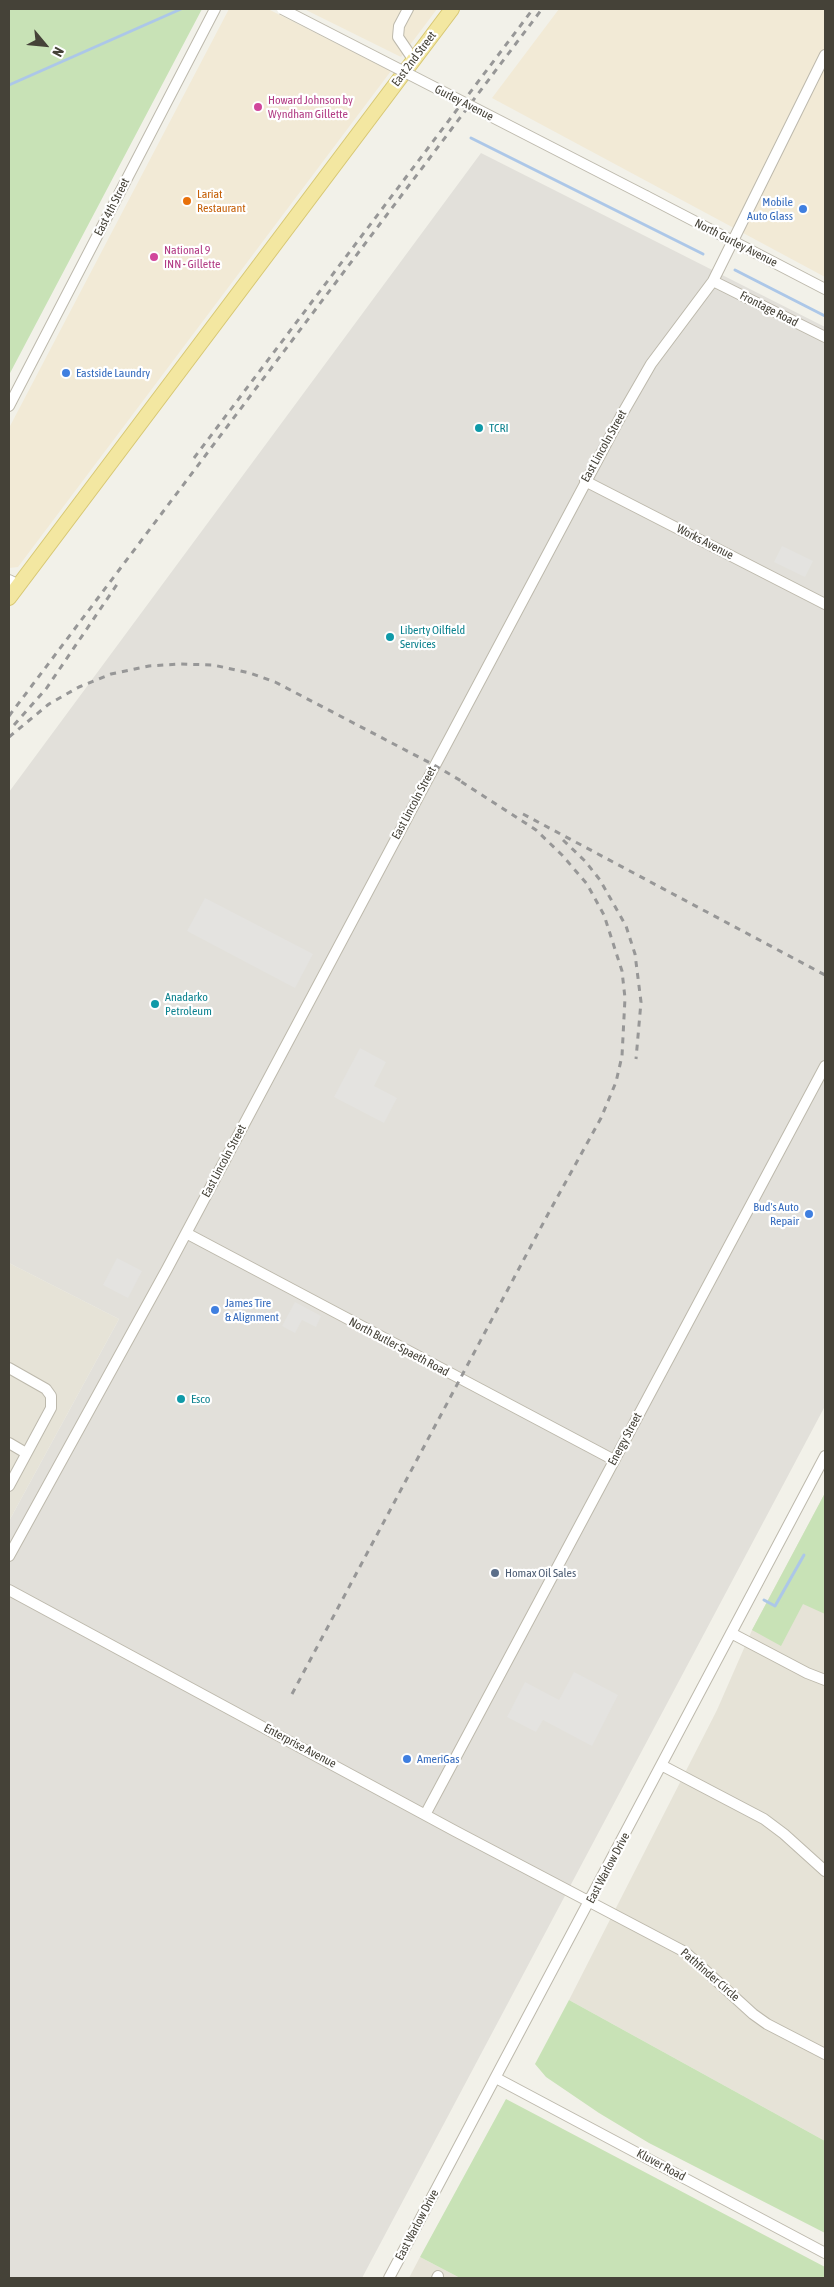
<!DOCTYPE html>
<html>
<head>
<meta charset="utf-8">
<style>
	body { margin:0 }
	#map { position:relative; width:834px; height:2287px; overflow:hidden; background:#f2f1e9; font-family:"Asap Condensed",sans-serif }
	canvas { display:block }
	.frame { position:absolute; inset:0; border:10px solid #454238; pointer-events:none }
	.north { position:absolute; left:20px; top:20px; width:50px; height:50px; -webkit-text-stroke:4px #fff; paint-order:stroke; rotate:118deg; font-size:14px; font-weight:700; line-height:20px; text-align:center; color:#454238 }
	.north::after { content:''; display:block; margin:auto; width:18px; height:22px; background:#454238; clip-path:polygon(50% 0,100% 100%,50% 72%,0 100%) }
</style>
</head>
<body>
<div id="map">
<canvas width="834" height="2287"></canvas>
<div class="frame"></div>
<div class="north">N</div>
</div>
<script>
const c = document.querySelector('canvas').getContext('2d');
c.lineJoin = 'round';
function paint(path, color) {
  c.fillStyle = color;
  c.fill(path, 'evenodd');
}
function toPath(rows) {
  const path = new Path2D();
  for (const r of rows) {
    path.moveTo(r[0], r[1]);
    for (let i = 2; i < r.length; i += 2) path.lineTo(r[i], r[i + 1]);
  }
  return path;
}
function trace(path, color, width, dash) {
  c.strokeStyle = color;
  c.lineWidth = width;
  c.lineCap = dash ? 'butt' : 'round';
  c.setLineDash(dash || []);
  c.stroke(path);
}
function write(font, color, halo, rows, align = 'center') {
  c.font = font + ' "Asap Condensed",sans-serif';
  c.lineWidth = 4.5;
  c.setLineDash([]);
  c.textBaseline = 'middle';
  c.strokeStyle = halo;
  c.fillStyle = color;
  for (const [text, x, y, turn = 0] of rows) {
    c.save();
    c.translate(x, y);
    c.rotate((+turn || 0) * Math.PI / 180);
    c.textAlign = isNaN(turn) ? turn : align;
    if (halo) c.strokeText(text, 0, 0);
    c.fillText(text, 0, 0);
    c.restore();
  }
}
paint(toPath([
	[9,1263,119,1319,9,1521],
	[825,1493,825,2141,569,2000,717,1710,752,1630],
	[420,2257,460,2278,409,2278]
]), '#e6e3d7');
paint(toPath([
	[229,9,268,9,391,71,18,567,9,568,9,428],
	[304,9,437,9,401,57],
	[559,9,825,9,825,277,492,98]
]), '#f2ead6');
paint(toPath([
	[481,153,825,327,825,1406,362,2278,9,2278,9,1521,119,1319,9,1263,9,792]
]), '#e2e0da');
paint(toPath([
	[9,9,202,9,9,375],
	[825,1493,825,1614,803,1604,781,1646,752,1630],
	[569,2000,825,2141,825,2233,649,2143,599,2113,546,2077,535,2064],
	[506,2099,825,2267,825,2278,460,2278,420,2257]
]), '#c8e2b6');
paint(toPath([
	[782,546,813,561,805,577,774,562],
	[205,898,313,954,295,988,187,931],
	[360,1048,386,1062,374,1086,397,1098,384,1123,334,1097],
	[117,1258,142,1271,128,1298,103,1285],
	[295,1302,321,1316,316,1327,302,1320,295,1333,282,1326],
	[574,1672,618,1695,592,1746,543,1720,536,1732,507,1717,525,1682,559,1700]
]), '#e4e3e0');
trace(toPath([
	[9,85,181,9],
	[471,138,703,254],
	[735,270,825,316],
	[764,1600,775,1606,804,1555]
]), '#acc7e8', 3);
const minor = toPath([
	[408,9,399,26,398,37,413,59],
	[646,196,825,289],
	[713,281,825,337],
	[9,406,215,9],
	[585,481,825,604],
	[9,580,19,585],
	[186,1233,614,1460],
	[9,1368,46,1389,51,1396,51,1408,9,1486],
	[9,1443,26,1453],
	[9,1556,167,1269,621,416,651,364,713,281,825,55],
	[9,1590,455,1831,685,1952,753,2014,767,2024,825,2054],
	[731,1633,807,1673,825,1680],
	[663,1766,764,1819,784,1834,825,1871],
	[426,1813,825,1066],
	[496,2078,825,2253],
	[389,2278,825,1456],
	[437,2278,438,2276]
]);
const major = toPath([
	[9,598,452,9]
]);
trace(minor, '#bdb9ac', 12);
trace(major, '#d7c773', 16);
trace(minor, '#fff', 10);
trace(major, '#f3e7a1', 14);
trace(toPath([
	[194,458,533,9],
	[9,716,542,9],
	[14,725,46,689,120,580],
	[9,737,49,704,79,687,111,674,149,666,181,664,213,665,250,673,275,682,434,765,463,782],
	[523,814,825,975],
	[563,840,585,861,600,880,626,926,635,954,641,1002,636,1059],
	[292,1694,547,1216,601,1118,616,1082,622,1056,625,998,622,971,604,915,587,884,562,855,536,830,457,779]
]), '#979797', 3, [6, 6]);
const minorBridge = toPath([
	[282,9,646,196]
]);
trace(minorBridge, '#bdb9ac', 12, []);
trace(minorBridge, '#fff', 10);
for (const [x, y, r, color] of [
	[258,107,5,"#d1479c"],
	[187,201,5,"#e8710a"],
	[803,209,5,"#3f7fe0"],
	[154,257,5,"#d1479c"],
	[66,373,5,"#3f7fe0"],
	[479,428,5,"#0f9aa8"],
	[390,637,5,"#0f9aa8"],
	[155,1004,5,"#0f9aa8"],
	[809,1214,5,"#3f7fe0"],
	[215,1310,5,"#3f7fe0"],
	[181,1399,5,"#0f9aa8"],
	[495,1573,5,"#5c6f8a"],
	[407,1759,5,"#3f7fe0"]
]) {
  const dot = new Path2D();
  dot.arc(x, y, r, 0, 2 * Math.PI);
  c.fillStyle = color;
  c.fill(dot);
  trace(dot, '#fff', 2);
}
write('12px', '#454238', '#fff', [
	["East 2nd Street",414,59,-53],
	["Gurley Avenue",464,103,27],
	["East 4th Street",112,207,-63],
	["North Gurley Avenue",736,243,27],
	["Frontage Road",769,309,27],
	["East Lincoln Street",604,446,-61],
	["Works Avenue",705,542,27],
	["East Lincoln Street",414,803,-62],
	["East Lincoln Street",224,1161,-62],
	["North Butler Spaeth Road",399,1347,28],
	["Energy Street",625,1439,-62],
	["Enterprise Avenue",300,1746,28],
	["East Warlow Drive",608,1868,-62],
	["Pathfinder Circle",710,1975,41],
	["Kluver Road",661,2165,28],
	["East Warlow Drive",417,2225,-62]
]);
write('12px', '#b23c85', '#fff', [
	["Howard Johnson by",268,100],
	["Wyndham Gillette",268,114],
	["National 9",164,250],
	["INN - Gillette",164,264]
], 'left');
write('12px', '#c56008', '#fff', [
	["Lariat",197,194],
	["Restaurant",197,208]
], 'left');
write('12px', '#366cbe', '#fff', [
	["Mobile",793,202,"right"],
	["Auto Glass",793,216,"right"],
	["Eastside Laundry",76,373],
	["Bud's Auto",799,1207,"right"],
	["Repair",799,1221,"right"],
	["James Tire",225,1303],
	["& Alignment",225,1317],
	["AmeriGas",417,1759]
], 'left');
write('12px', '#0d838f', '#fff', [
	["TCRI",489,428],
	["Liberty Oilfield",400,630],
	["Services",400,644],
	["Anadarko",165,997],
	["Petroleum",165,1011],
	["Esco",191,1399]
], 'left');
write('12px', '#4e5e75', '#fff', [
	["Homax Oil Sales",505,1573]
], 'left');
</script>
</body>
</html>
